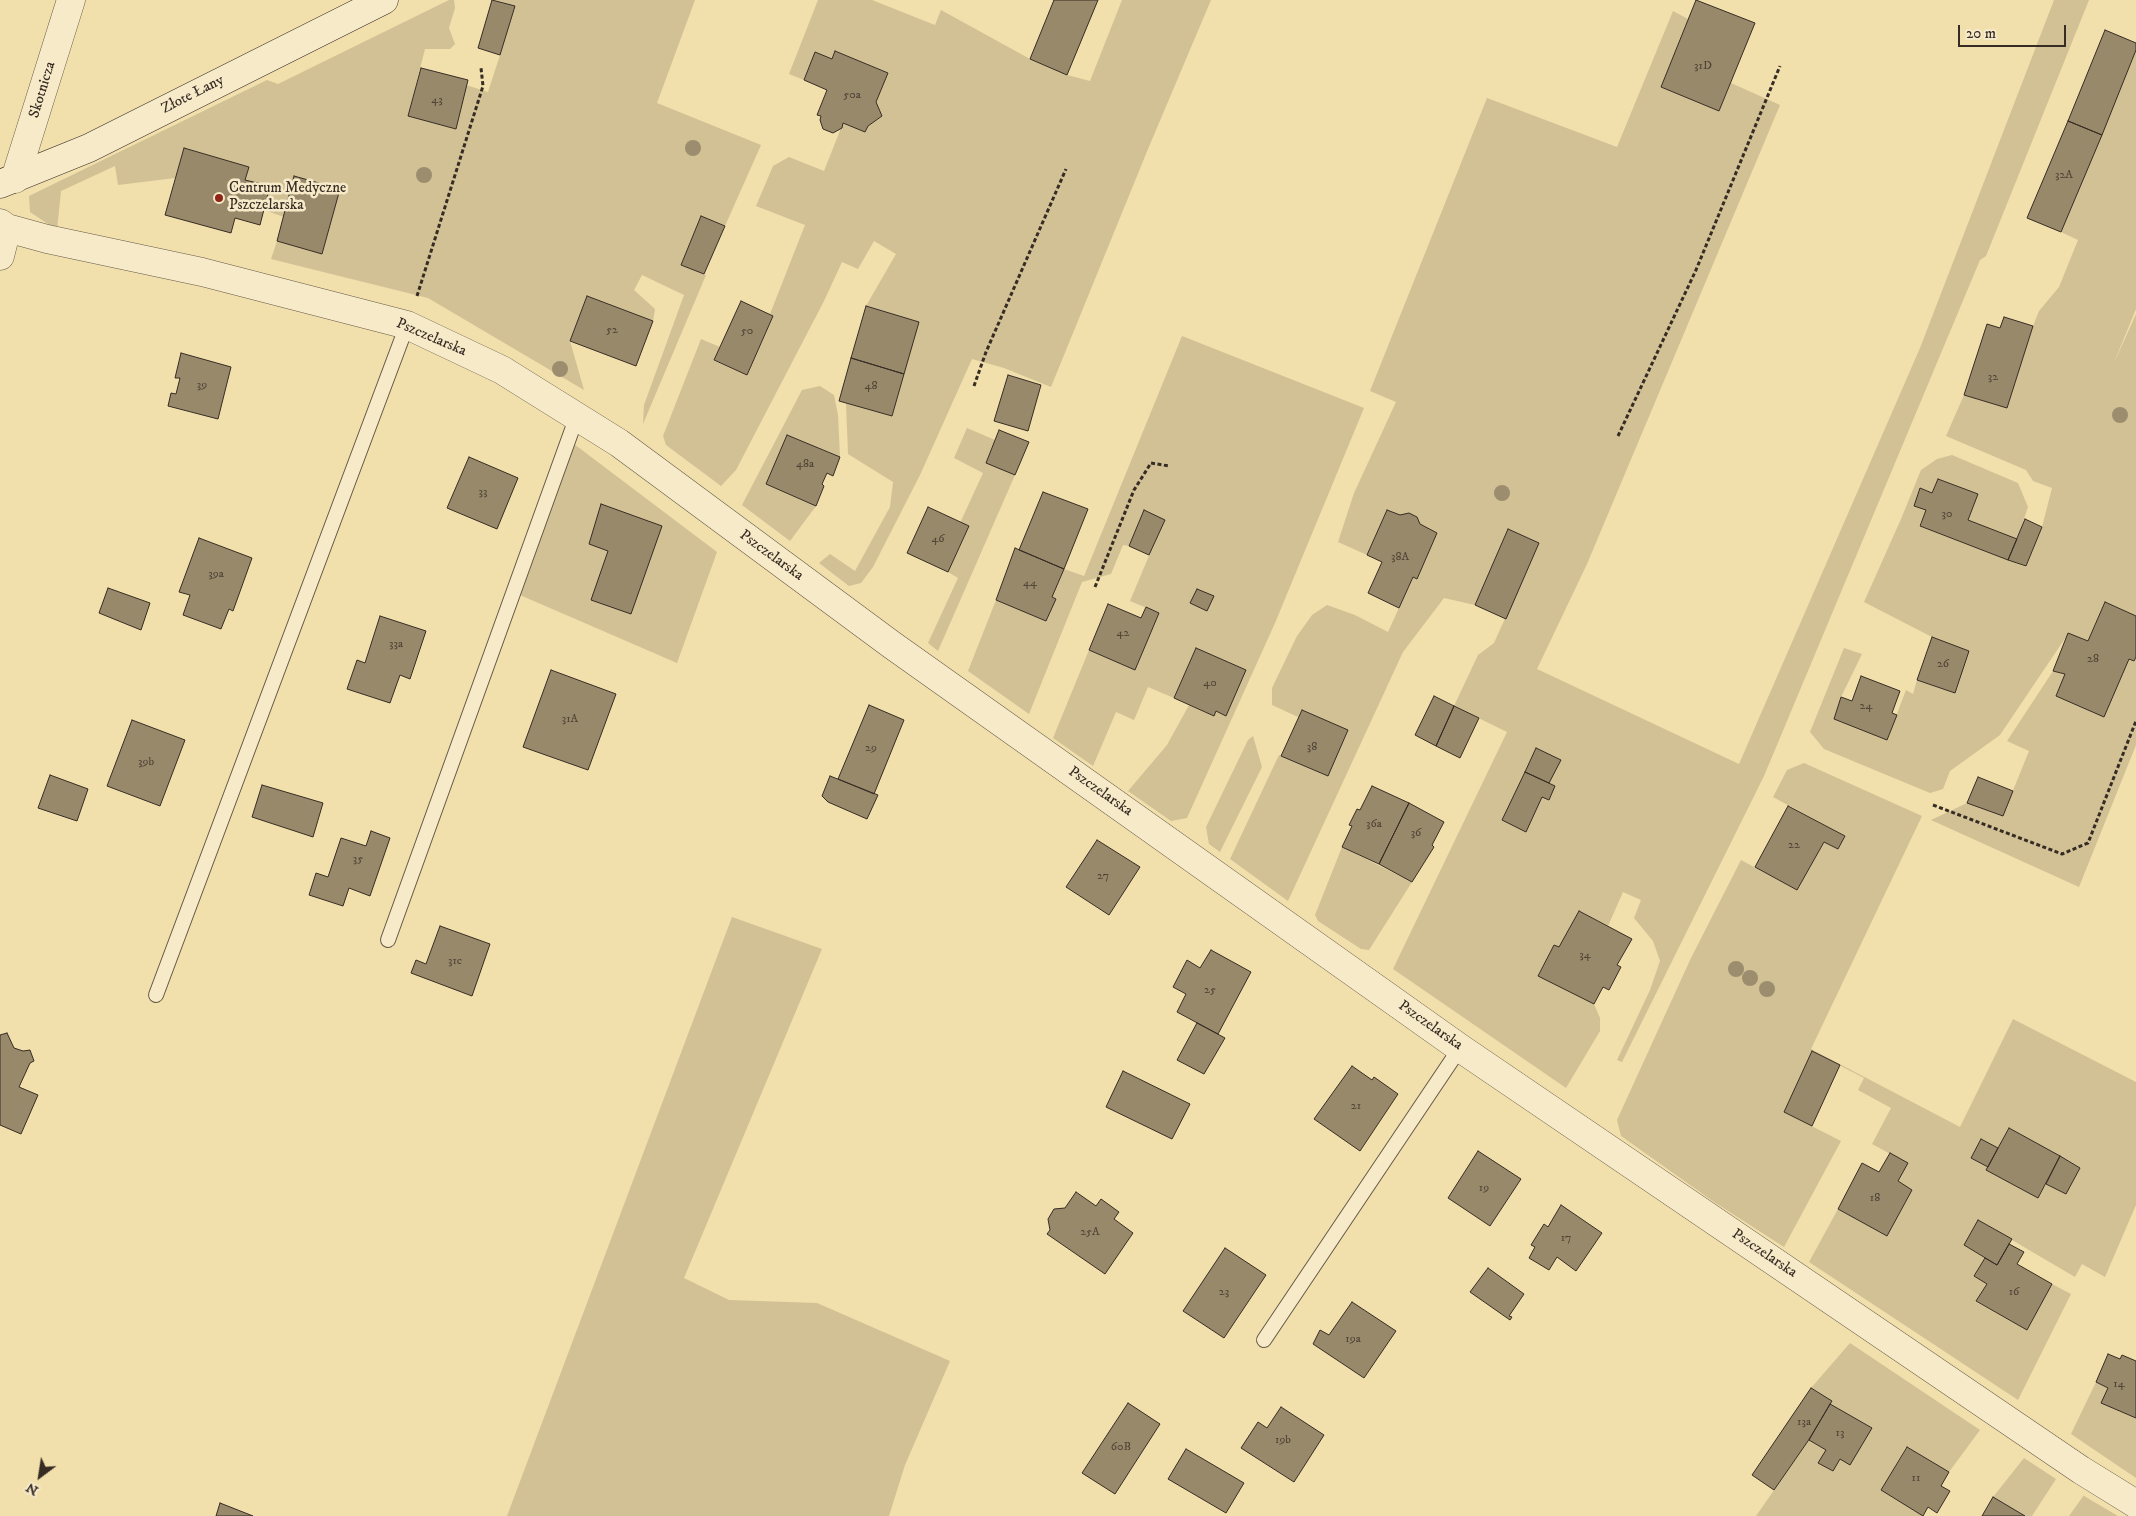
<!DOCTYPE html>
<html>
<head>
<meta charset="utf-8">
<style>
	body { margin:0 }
	#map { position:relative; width:2136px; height:1516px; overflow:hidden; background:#f1dfac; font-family:"IM FELL DW Pica",serif }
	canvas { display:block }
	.north { position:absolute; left:15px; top:1451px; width:50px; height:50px; -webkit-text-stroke:4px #f6eac9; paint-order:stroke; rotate:211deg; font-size:14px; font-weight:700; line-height:20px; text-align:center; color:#372c24 }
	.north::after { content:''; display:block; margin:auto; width:18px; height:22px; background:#372c24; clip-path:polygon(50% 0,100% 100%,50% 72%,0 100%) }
	.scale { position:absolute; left:1958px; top:25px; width:108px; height:22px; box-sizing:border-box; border:2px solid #372c24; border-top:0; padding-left:6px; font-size:15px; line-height:18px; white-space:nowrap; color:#372c24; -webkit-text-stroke:4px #f6eac9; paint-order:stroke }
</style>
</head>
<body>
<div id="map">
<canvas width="2136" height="1516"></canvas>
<div class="north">N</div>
<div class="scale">20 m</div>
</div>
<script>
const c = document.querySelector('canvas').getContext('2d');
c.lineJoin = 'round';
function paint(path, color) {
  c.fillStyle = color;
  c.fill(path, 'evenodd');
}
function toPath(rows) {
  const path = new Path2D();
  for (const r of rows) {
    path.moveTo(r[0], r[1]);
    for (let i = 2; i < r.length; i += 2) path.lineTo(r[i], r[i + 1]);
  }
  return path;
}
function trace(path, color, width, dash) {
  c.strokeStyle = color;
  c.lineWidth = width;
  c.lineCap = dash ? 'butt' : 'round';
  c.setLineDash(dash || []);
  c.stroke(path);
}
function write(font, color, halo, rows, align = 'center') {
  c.font = font + ' "IM FELL DW Pica",serif';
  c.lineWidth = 5;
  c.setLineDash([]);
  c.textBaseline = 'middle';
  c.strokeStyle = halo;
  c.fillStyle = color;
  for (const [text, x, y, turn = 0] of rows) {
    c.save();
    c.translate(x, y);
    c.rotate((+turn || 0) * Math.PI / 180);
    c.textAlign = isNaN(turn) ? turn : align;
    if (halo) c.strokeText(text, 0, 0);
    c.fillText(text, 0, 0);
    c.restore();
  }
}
paint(toPath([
	[449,0,454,0,455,8,449,28,455,44,450,49,425,49,408,116,456,129,466,85,488,92,500,55,515,6,495,0,695,0,657,103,761,145,725,226,701,216,681,265,706,275,643,424,644,405,684,295,642,275,634,290,655,309,653,321,587,296,570,341,584,390,428,298,271,259,277,241,322,254,340,189,294,176,284,217,264,210,270,187,245,180,249,167,184,148,175,178,118,185,115,166,61,191,57,230,30,212,29,196,267,80,278,84],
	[818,0,872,0,935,25,941,10,1030,59,1067,75,1090,81,1122,0,1211,0,1148,149,1051,387,1004,368,972,359,920,475,873,567,861,583,849,586,819,563,830,554,855,571,890,507,893,482,848,454,846,403,892,416,919,322,866,306,896,254,874,241,858,269,842,262,824,301,736,470,721,486,666,445,663,436,701,339,720,347,714,361,747,375,773,316,770,314,805,225,756,206,773,166,789,157,824,171,843,123,865,132,868,126,882,116,876,102,888,73,835,51,832,59,815,53,804,80,789,74],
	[2054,0,2089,0,1986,256,1980,260,1764,776,1622,1062,1617,1060,1650,990,1660,961,1653,941,1634,918,1641,900,1623,892,1608,926,1579,911,1559,947,1554,945,1538,975,1594,1004,1600,1018,1600,1031,1566,1088,1393,969,1507,732,1454,706,1478,655,1494,643,1539,543,1508,529,1475,605,1444,598,1403,652,1288,901,1230,859,1279,755,1327,776,1348,731,1302,710,1298,717,1272,705,1272,688,1297,636,1312,615,1327,605,1355,615,1388,632,1413,577,1417,579,1437,533,1387,510,1367,555,1338,542,1354,493,1396,402,1370,391,1487,98,1617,147,1673,11,1688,19,1661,87,1719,111,1731,83,1780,105,1587,564,1537,669,1739,764,1920,348],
	[2136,50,2136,309,2113,365,2136,314,2136,616,2105,602,2088,641,2068,634,2000,735,1950,771,1943,789,1930,793,1824,749,1810,732,1844,648,1862,654,1841,697,1834,719,1887,740,1906,690,1913,694,1917,680,1955,693,1969,651,1932,637,1864,602,1901,519,1921,470,1937,459,1952,455,2018,483,2028,507,2017,539,1968,520,1978,494,1938,479,1932,493,1920,488,1914,506,1926,510,1919,526,2026,567,2042,527,2052,488,2033,481,2026,470,1946,436,1964,395,2007,408,2033,326,2039,311,2059,287,2078,240,2061,232],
	[1182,336,1364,408,1275,623,1187,818,1171,821,1128,791,1167,745,1189,705,1213,716,1216,711,1226,716,1245,670,1196,648,1174,698,1148,687,1134,720,1116,712,1093,766,1053,738,1089,650,1135,670,1159,613,1130,601,1164,520,1144,511,1129,546,1123,545,1111,574,1082,582,1029,714,968,671,996,600,1046,621,1056,599,1052,597,1064,569,1084,576],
	[820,386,834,395,838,415,840,457,787,435,766,484,816,506,790,541,742,505,802,390],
	[967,428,995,440,987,463,1015,475,938,651,928,643,958,578,948,572,969,527,960,523,983,473,954,458],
	[566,438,717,552,677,663,513,592],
	[2136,657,2136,745,2079,887,1931,820,1967,803,2003,815,2029,751,2007,741,2053,671,2065,674,2056,696,2104,716,2129,659,2134,661],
	[1253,736,1262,767,1220,852,1209,844,1206,827,1248,740],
	[1804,763,1922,816,1811,1049,1960,1127,2013,1019,2136,1082,2136,1205,2105,1277,2082,1264,2075,1277,1978,1220,1964,1245,1985,1258,1974,1276,1987,1284,1976,1302,2027,1330,2052,1284,2071,1294,2018,1400,1809,1262,1838,1209,1887,1236,1912,1190,1898,1181,1907,1163,1872,1144,1891,1108,1858,1090,1864,1078,1812,1051,1784,1112,1841,1141,1784,1247,1714,1202,1621,1136,1617,1120,1691,958,1741,860,1797,890,1824,842,1838,849,1845,836,1773,797,1787,770],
	[2009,1128,2080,1168,2066,1194,2046,1184,2038,1198,1987,1170,1988,1167,1971,1158,1981,1139,1998,1148],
	[1342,847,1412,882,1369,950,1361,949,1318,921,1315,915],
	[732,917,822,949,684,1278,729,1300,817,1303,950,1361,905,1465,889,1516,507,1516],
	[1850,1343,1980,1430,1949,1472,1906,1447,1881,1490,1923,1516,1756,1516,1809,1440,1826,1450,1819,1463,1832,1471,1840,1459,1830,1405,1832,1401,1811,1388],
	[2096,1382,2108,1388,2102,1403,2136,1418,2136,1478,2071,1434],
	[2024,1458,2056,1479,2032,1516,2025,1516,1993,1497],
	[2084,1495,2084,1496,2118,1516,2069,1516]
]), '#d1c195');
const building = toPath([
	[492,0,515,6,500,55,478,48,492,0],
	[1054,0,1098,0,1067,75,1030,59,1054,0],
	[1696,0,1755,23,1719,111,1661,87,1696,0],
	[2105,30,2136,43,2136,50,2102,135,2068,121,2105,30],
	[835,51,888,73,876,102,882,116,868,126,865,132,843,123,842,128,833,133,823,129,820,120,821,116,817,115,827,90,804,80,815,52,832,59,835,51],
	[421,68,468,80,456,129,408,116,421,68],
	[2068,121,2102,135,2061,232,2027,218,2068,121],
	[184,148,249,167,245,180,270,186,260,225,235,218,231,233,165,215,184,148],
	[294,176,340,189,322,254,277,241,294,176],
	[701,216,725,226,704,274,681,265,701,216],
	[587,296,653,321,636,366,570,341,587,296],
	[741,301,773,316,747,375,714,360,741,301],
	[866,306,919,322,904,374,851,358,866,306],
	[2004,317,2033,326,2007,408,1964,395,1987,324,2000,328,2004,317],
	[181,353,231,367,218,419,168,406,171,393,176,394,180,378,175,378,181,353],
	[851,358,904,374,892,416,839,401,851,358],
	[1008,375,1041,385,1028,431,994,421,1008,375],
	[999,430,1029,442,1015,475,986,463,999,430],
	[787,435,840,457,833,476,827,473,822,484,824,486,816,506,766,484,787,435],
	[469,457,518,478,497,529,447,508,469,457],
	[1938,479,1978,494,1968,520,2017,539,2008,560,1920,526,1926,510,1914,506,1920,488,1932,493,1938,479],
	[1043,492,1088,509,1064,569,1019,550,1043,492],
	[601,504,662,526,631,614,591,600,608,551,589,544,601,504],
	[928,507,969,526,948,572,907,553,928,507],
	[1144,510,1165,520,1149,555,1129,546,1144,510],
	[1387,510,1400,515,1409,513,1417,517,1420,524,1437,533,1417,579,1413,577,1399,608,1368,593,1382,562,1367,555,1387,510],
	[2025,519,2042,527,2026,566,2008,560,2025,519],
	[1508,529,1539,543,1506,619,1475,605,1508,529],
	[199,538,252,558,233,611,229,609,221,629,183,615,190,595,179,592,199,538],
	[1015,548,1064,569,1052,597,1056,599,1046,621,996,600,1015,548],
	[108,588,150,603,141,630,99,613,108,588],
	[1197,589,1214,596,1207,611,1190,603,1197,589],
	[2105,602,2136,616,2136,657,2134,661,2129,659,2104,717,2056,696,2065,674,2053,671,2068,633,2088,641,2105,602],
	[1108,604,1141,618,1146,607,1159,613,1135,670,1089,650,1108,604],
	[380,616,426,631,410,679,400,675,390,703,347,689,357,660,365,663,380,616],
	[1932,637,1969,651,1955,693,1917,680,1932,637],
	[1196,648,1246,670,1226,716,1216,711,1214,716,1174,698,1196,648],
	[551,670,616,694,588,770,523,747,551,670],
	[1861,676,1900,691,1892,713,1897,715,1887,740,1834,719,1841,697,1852,701,1861,676],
	[1434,696,1454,706,1436,746,1415,735,1434,696],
	[869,705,904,720,874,794,838,779,869,705],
	[1454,706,1479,718,1460,758,1436,746,1454,706],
	[1302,710,1348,730,1328,776,1281,756,1302,710],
	[132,720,185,740,160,806,107,786,132,720],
	[1536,748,1561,760,1549,783,1525,772,1536,748],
	[1525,772,1555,786,1549,800,1542,797,1526,832,1502,820,1525,772],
	[50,775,88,789,77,821,38,808,50,775],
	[830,776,878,795,867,819,828,802,822,796,830,776],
	[1978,777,2013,791,2003,816,1967,803,1978,777],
	[262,785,323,803,313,837,252,817,262,785],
	[1372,786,1409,803,1379,864,1342,847,1352,826,1349,825,1357,809,1360,810,1372,786],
	[1409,803,1444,822,1432,845,1434,847,1412,882,1379,864,1409,803],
	[1788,806,1845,836,1838,849,1824,842,1797,890,1755,867,1788,806],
	[371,831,390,838,370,896,349,888,343,906,309,895,316,873,328,877,341,838,366,846,371,831],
	[1097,840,1140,867,1109,915,1066,887,1097,840],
	[1579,911,1632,939,1617,965,1621,967,1609,990,1603,987,1594,1004,1538,976,1554,945,1559,947,1579,911],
	[440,926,490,944,472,996,411,973,416,960,426,964,440,926],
	[1211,950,1251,972,1218,1034,1177,1012,1186,994,1173,987,1187,960,1200,968,1211,950],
	[1197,1023,1225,1038,1204,1074,1177,1060,1197,1023],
	[7,1033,14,1048,23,1051,30,1050,34,1061,30,1063,19,1087,38,1095,21,1134,0,1125,0,1035,7,1033],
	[1812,1051,1840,1065,1812,1126,1784,1112,1812,1051],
	[1352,1066,1372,1080,1374,1077,1398,1094,1360,1151,1314,1119,1352,1066],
	[1123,1071,1190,1104,1172,1139,1106,1107,1123,1071],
	[2009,1128,2060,1156,2038,1198,1986,1170,2009,1128],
	[1981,1139,1998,1148,1988,1167,1971,1158,1981,1139],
	[1478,1151,1521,1179,1490,1226,1448,1198,1478,1151],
	[1890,1153,1908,1163,1898,1181,1912,1190,1887,1236,1838,1209,1862,1163,1879,1172,1890,1153],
	[2060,1156,2080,1168,2066,1194,2046,1184,2060,1156],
	[1076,1192,1096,1206,1101,1199,1119,1212,1114,1219,1133,1233,1105,1274,1047,1234,1050,1230,1048,1219,1054,1209,1065,1208,1076,1192],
	[1561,1205,1602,1233,1576,1271,1557,1257,1549,1270,1529,1258,1535,1247,1531,1245,1544,1224,1548,1227,1561,1205],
	[1978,1220,2012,1239,1997,1265,1964,1245,1978,1220],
	[2009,1244,2024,1252,2017,1264,2052,1284,2027,1330,1976,1301,1987,1284,1974,1276,1985,1258,1997,1265,2009,1244],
	[1225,1248,1266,1275,1224,1338,1183,1311,1225,1248],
	[1488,1268,1524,1294,1509,1316,1512,1317,1510,1320,1470,1292,1488,1268],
	[1352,1302,1396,1331,1364,1378,1313,1344,1320,1330,1329,1335,1352,1302],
	[2108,1354,2120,1359,2122,1355,2136,1361,2136,1418,2101,1403,2108,1388,2096,1382,2108,1354],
	[1811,1388,1832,1401,1808,1441,1774,1490,1752,1475,1811,1388],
	[1128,1403,1160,1424,1115,1494,1082,1473,1128,1403],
	[1830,1404,1872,1428,1850,1465,1840,1459,1833,1471,1818,1463,1826,1450,1809,1440,1830,1404],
	[1281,1407,1324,1435,1294,1482,1241,1448,1258,1422,1267,1428,1281,1407],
	[1907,1447,1949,1472,1941,1486,1950,1491,1937,1513,1928,1507,1923,1516,1881,1490,1907,1447],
	[1186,1449,1244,1483,1226,1513,1168,1479,1186,1449],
	[1993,1497,2025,1516,1982,1516,1993,1497],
	[220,1503,253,1516,216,1516,220,1503]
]);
paint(building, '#98896b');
trace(building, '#372c24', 1);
const lane = toPath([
	[388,940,577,416],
	[156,995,407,325],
	[1264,1340,1460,1048]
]);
const street = toPath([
	[15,179,71,0],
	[0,223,7,228,47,239,202,272,407,325,502,370,619,443,892,645,1460,1048,2081,1470,2136,1504],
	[0,256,7,228]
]);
const secondary = toPath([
	[0,184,89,148,384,0]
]);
trace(lane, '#665946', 16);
trace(street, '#665946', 29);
trace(secondary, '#372c24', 29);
trace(toPath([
	[417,296,483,86,481,68],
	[974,386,986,352,1066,169],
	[1618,436,1696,270,1780,66],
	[1095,587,1134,490,1151,463,1169,466],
	[1933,805,2062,854,2088,843,2136,721]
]), '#372c24', 3, [4, 2.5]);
trace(lane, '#f6eac9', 14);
trace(street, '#f6eac9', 28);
trace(secondary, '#f6eac9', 28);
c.fillStyle = '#9c8d6e';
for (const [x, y] of [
	[693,148],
	[424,175],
	[560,369],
	[2120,415],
	[1502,493],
	[1736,969],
	[1750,978],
	[1767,989]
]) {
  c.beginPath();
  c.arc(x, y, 8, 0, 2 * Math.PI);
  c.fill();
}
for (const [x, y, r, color] of [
	[219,198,5,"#8f2418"]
]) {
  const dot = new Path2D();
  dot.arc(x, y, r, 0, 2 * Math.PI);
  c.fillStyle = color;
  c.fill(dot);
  trace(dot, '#f6eac9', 2);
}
write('12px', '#4f4336', null, [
	["31D",1703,67],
	["50a",852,96],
	["43",437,101],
	["32A",2064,176],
	["52",612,331],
	["50",747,332],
	["32",1993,378],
	["39",202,386],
	["48",871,387],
	["48a",805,465],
	["33",483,493],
	["30",1947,515],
	["46",938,540],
	["38A",1400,558],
	["39a",216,575],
	["44",1030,584],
	["42",1123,634],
	["33a",396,645],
	["28",2093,660],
	["26",1943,665],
	["40",1210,684],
	["24",1866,707],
	["31A",570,720],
	["38",1312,748],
	["29",871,749],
	["39b",146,763],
	["36a",1374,825],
	["36",1416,834],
	["22",1794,846],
	["35",358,860],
	["27",1103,877],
	["34",1585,956],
	["31c",455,962],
	["25",1210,991],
	["21",1356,1107],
	["19",1484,1189],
	["18",1875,1199],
	["25A",1090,1233],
	["17",1566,1239],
	["23",1224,1293],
	["16",2014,1293],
	["19a",1353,1340],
	["14",2119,1385],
	["13a",1804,1423],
	["13",1840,1434],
	["19b",1283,1441],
	["60B",1121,1448],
	["11",1916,1479]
]);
write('15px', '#372c24', '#f6eac9', [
	["Skotnicza",43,90,-73],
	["Złote Łany",193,95,-27],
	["Pszczelarska",431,338,23],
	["Pszczelarska",771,556,36],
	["Pszczelarska",1100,792,35],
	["Pszczelarska",1430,1026,35],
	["Pszczelarska",1764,1254,34]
]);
write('15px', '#372c24', '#f6eac9', [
	["Centrum Medyczne",229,189],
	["Pszczelarska",229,206]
], 'left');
</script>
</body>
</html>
